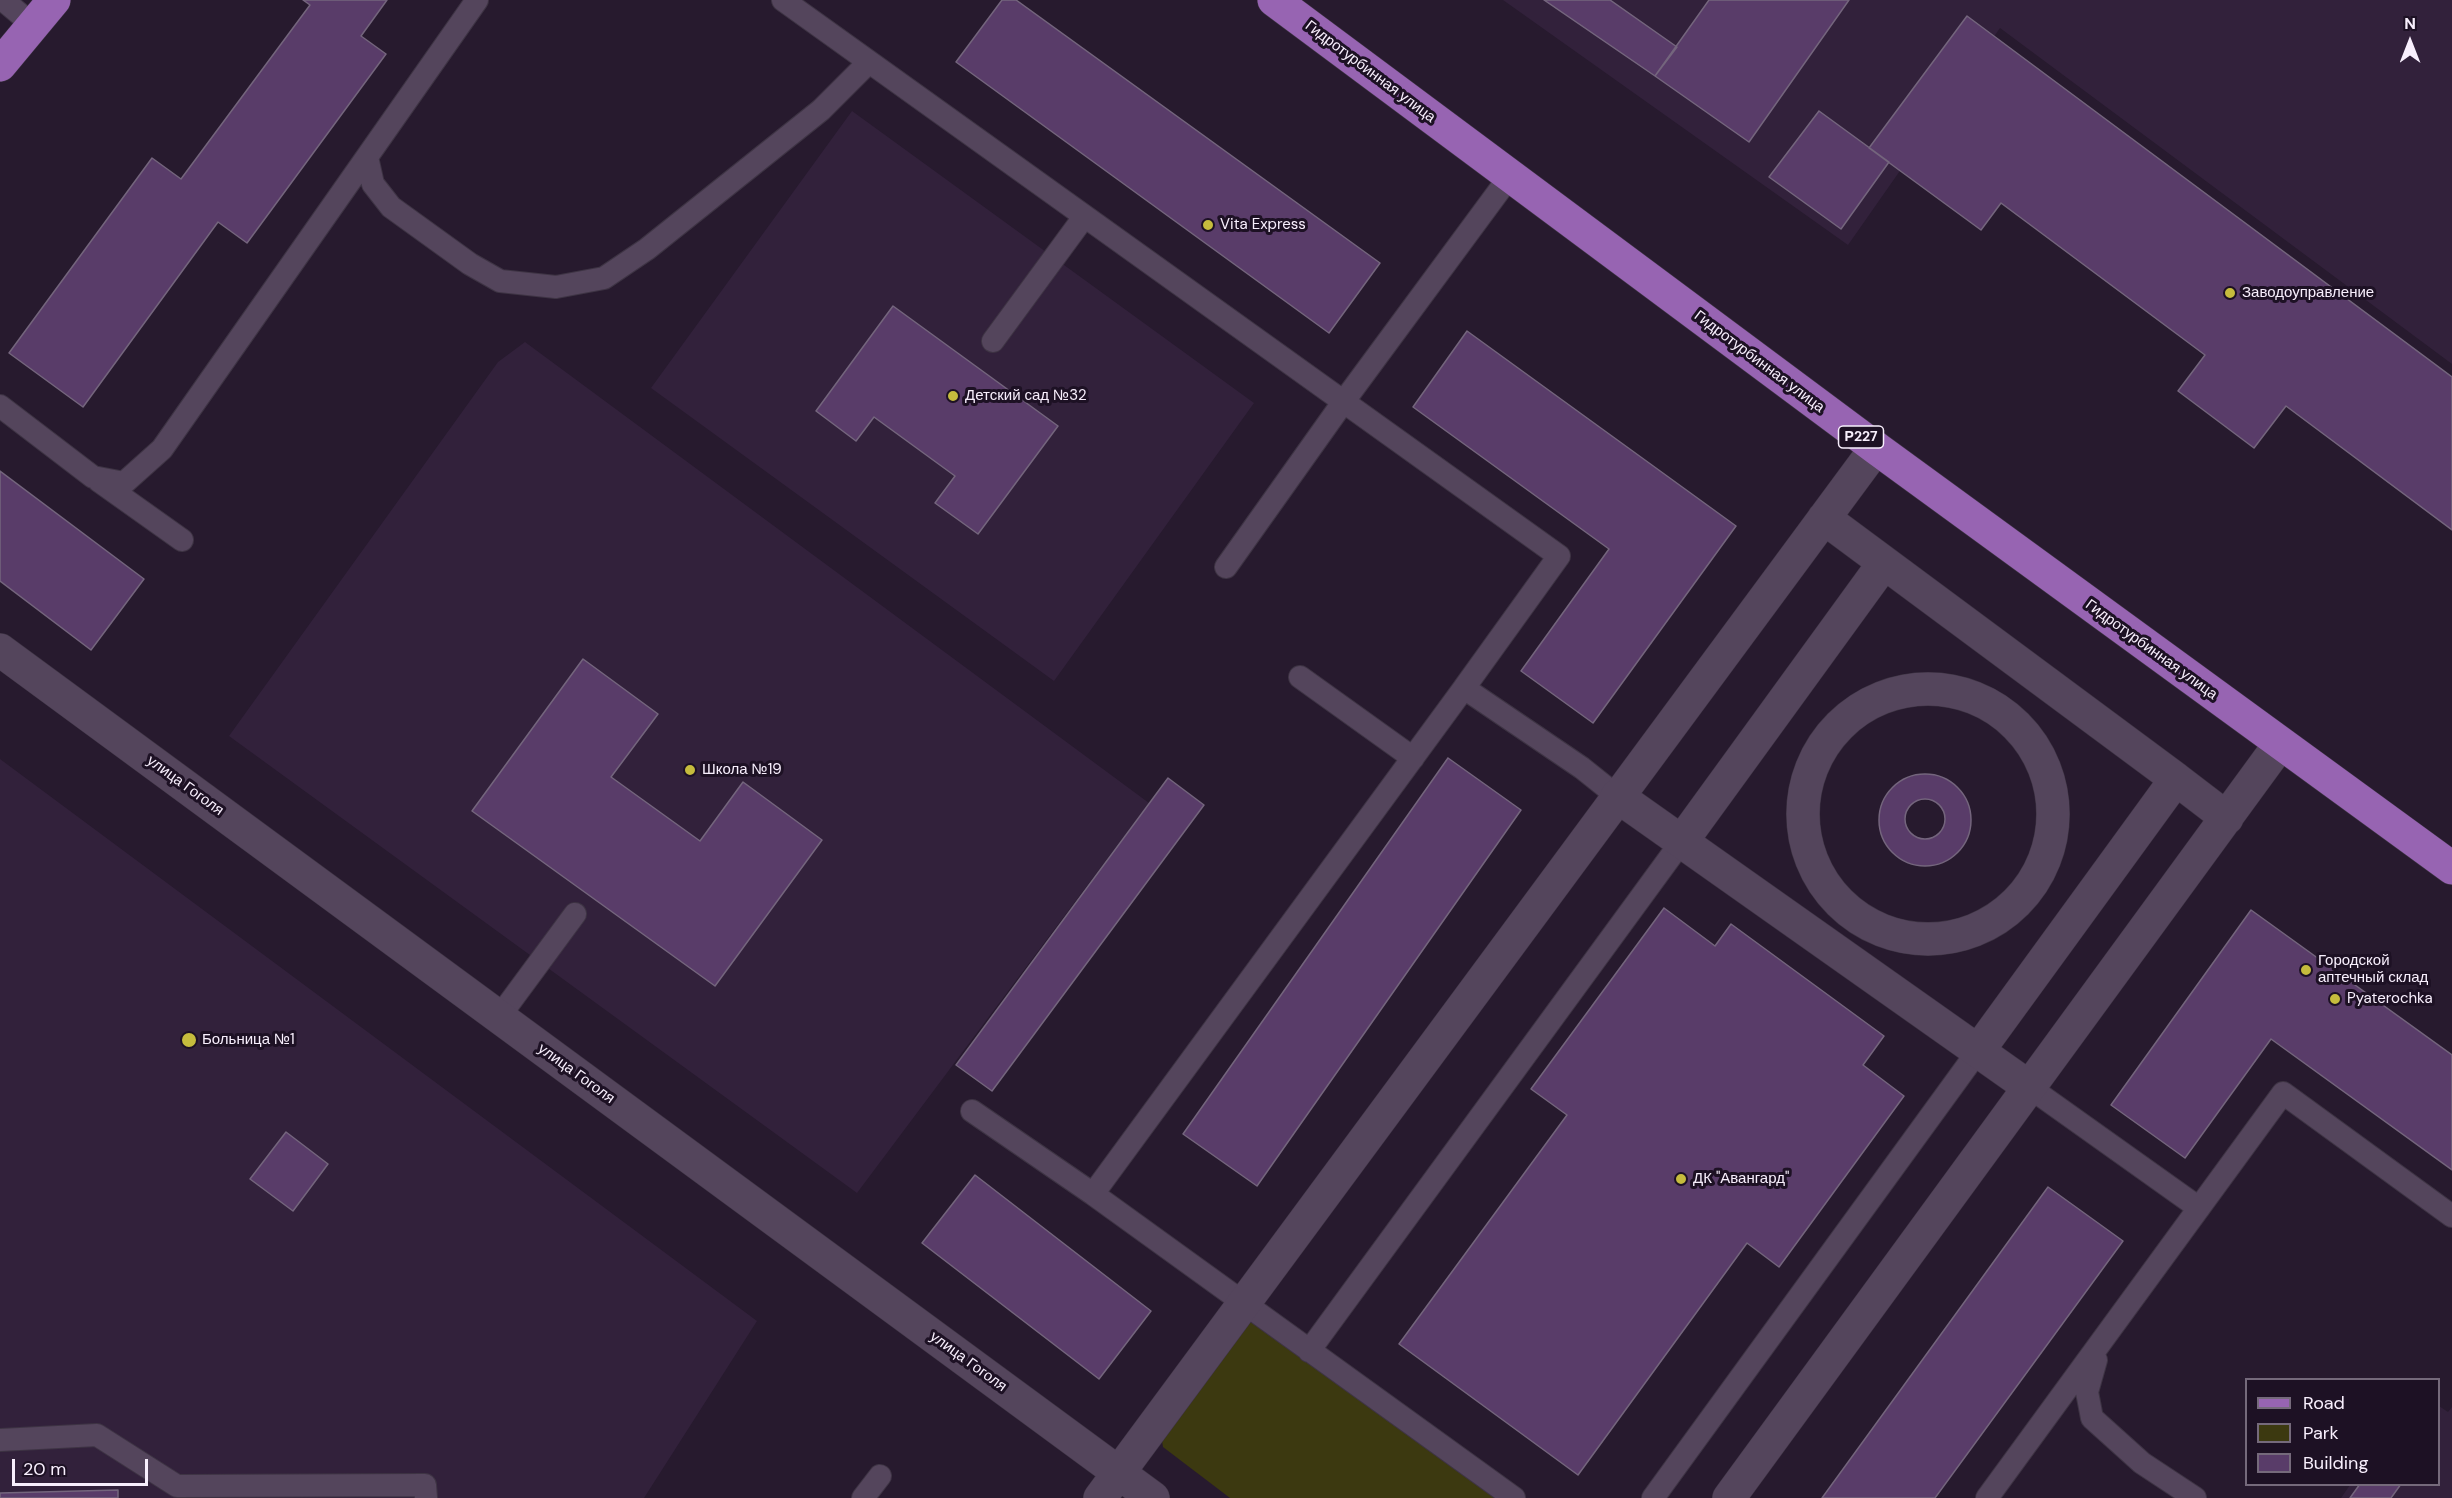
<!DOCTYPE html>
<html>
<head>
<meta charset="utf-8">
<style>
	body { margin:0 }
	#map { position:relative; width:2452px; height:1498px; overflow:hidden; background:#271a2e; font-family:"DM Sans",sans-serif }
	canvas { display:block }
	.legend { position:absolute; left:2245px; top:1378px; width:195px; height:108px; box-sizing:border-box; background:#1d1124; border:2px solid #756a7b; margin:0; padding:8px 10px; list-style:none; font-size:18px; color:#f8effd }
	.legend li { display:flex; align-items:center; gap:12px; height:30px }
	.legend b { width:30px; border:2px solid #756a7b }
	.north { position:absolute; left:2380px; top:12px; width:60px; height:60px; -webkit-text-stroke:4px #1d1124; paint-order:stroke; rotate:0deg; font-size:16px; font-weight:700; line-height:24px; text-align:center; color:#f8effd }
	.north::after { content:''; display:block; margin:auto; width:21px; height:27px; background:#f8effd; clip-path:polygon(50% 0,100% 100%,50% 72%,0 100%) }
	.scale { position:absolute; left:12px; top:1459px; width:136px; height:27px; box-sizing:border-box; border:3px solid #f8effd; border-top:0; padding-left:8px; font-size:18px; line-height:21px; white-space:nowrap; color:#f8effd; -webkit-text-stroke:4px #1d1124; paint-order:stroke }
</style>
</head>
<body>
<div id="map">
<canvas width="2452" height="1498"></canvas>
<ul class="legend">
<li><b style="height:8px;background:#9764b2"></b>Road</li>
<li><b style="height:16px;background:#3c3910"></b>Park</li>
<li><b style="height:16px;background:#593c69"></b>Building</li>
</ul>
<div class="north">N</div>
<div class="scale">20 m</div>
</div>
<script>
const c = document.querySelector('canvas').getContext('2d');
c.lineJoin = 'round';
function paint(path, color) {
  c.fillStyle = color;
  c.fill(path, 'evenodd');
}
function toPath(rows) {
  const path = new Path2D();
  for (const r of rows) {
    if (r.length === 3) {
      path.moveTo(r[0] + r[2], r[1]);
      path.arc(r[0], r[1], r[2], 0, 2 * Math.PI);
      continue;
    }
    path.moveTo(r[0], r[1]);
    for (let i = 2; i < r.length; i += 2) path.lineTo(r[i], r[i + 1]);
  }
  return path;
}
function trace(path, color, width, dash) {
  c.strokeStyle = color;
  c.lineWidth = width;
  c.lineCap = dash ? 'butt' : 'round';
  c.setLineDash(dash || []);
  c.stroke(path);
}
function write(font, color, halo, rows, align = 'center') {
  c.font = font + ' "DM Sans",sans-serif';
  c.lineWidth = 6;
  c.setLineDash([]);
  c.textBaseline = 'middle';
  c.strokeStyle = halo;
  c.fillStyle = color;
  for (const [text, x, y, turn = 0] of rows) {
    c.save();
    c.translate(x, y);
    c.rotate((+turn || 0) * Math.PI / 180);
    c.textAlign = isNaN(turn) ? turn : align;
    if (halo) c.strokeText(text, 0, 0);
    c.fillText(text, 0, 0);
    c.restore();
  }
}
paint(toPath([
	[1503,0,2452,0,2452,364,2000,28,1848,245],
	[852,111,1254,403,1054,681,651,388],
	[525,342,1149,803,857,1193,229,736,498,362],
	[0,759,757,1321,644,1498,0,1498],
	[2439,1406,2448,1412,2452,1407,2452,1498,2341,1498,2350,1485,2438,1484]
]), '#32213b');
paint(toPath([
	[1254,1322,1498,1498,1230,1498,1163,1447,1161,1434,1242,1324]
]), '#3c3910');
const building = toPath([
	[303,0,387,0,361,36,386,54,247,243,218,222,83,407,9,353,152,158,181,179,310,5,303,0],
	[1002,0,1016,0,1380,263,1329,333,956,62,1002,0],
	[1544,0,1610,0,1677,47,1655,76,1544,0],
	[1709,0,1849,0,1749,142,1655,76,1709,0],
	[1967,16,2452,377,2452,530,2286,406,2254,448,2178,391,2205,355,2001,203,1981,230,1869,148,1967,16],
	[1819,111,1889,162,1841,229,1769,177,1819,111],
	[893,306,1058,426,978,534,935,503,955,476,874,417,856,441,816,411,893,306],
	[1467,331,1736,526,1593,723,1521,671,1609,549,1413,407,1467,331],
	[0,471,144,579,91,650,0,581,0,471],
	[583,659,658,714,611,777,700,841,743,782,822,840,715,986,472,811,583,659],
	[1448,758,1521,810,1257,1186,1183,1134,1448,758],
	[1925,820,46],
	[1168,778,1204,805,992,1091,956,1065,1168,778],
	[1925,819,20],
	[1664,908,1715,946,1731,924,1884,1036,1863,1065,1904,1096,1779,1267,1747,1243,1578,1475,1399,1344,1567,1115,1531,1089,1664,908],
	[2251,910,2452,1055,2452,1170,2271,1039,2185,1158,2111,1105,2251,910],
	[286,1132,328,1164,293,1211,250,1179,286,1132],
	[975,1175,1151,1311,1099,1379,922,1243,975,1175],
	[2048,1187,2123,1241,1935,1498,1822,1498,2048,1187],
	[2360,1484,2401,1484,2391,1498,2350,1498,2360,1484],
	[118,1490,118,1498,0,1498,0,1493,118,1490]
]);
paint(building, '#593c69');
trace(building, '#74657d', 1.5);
const lane = toPath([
	[3,0,33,25],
	[783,0,1559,556,1464,688,1582,768,1617,796],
	[367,157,373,184,391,207,470,264,500,281,556,287,604,278,647,249,821,110,868,63],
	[993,341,1084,217],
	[0,406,93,477,124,483,162,449,477,0],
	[99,481,182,540],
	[1226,567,1344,401,1510,176],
	[1300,677,1413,758],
	[1464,688,1093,1194,1514,1498],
	[499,1017,575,914],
	[2029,1087,2199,1208],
	[972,1111,1093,1194],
	[1309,1351,1682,841],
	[2096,1360,2087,1392,2092,1418,2142,1463,2195,1498],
	[0,1440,97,1435,177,1486,425,1485,426,1498],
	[863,1498,880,1476],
	[1653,1498,1978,1051],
	[1987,1498,2283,1093,2452,1216]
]);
const street = toPath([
	[1824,518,2176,779,1978,1051],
	[0,650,1153,1498],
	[1928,814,125],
	[2176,779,2227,818],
	[1617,796,2029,1087],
	[1682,841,1884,563],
	[1100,1498,1876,448],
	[1729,1498,2280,744]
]);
const primary = toPath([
	[1274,0,1876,448,2452,868],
	[0,65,54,0]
]);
trace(lane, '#3e3444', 24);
trace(street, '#3e3444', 34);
trace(primary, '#3e3444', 34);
trace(lane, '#54455c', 22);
trace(street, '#54455c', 33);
trace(primary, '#9764b2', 33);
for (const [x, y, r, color] of [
	[1208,225,6,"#c6bc3d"],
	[2230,293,6,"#c6bc3d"],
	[953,396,6,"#c6bc3d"],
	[690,770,6,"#c6bc3d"],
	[2306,970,6,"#c6bc3d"],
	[2335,999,6,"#c6bc3d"],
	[189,1040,8,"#c6bc3d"],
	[1681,1179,6,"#c6bc3d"]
]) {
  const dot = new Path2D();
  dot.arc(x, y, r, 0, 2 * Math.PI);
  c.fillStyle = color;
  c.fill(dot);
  trace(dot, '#1d1124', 2);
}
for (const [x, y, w] of [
	[1861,437,45]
]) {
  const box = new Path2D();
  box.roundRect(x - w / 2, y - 11, w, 22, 4.5);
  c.fillStyle = '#1d1124';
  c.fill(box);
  trace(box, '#f8effd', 1.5);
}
write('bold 14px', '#f8effd', null, [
	["Р227",1861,437]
]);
write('15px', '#f8effd', '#1d1124', [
	["Гидротурбинная улица",1370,72,37],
	["Гидротурбинная улица",1759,362,37],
	["Гидротурбинная улица",2151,650,36],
	["улица Гоголя",185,786,36],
	["улица Гоголя",576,1074,36],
	["улица Гоголя",968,1362,36]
]);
write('15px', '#f8effd', '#1d1124', [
	["Vita Express",1220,225],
	["Заводоуправление",2242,293],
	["Детский сад №32",965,396],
	["Школа №19",702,770],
	["Городской",2318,961],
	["аптечный склад",2318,978],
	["Pyaterochka",2347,999],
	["Больница №1",202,1040],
	["ДК \"Авангард\"",1693,1179]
], 'left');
</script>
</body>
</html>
